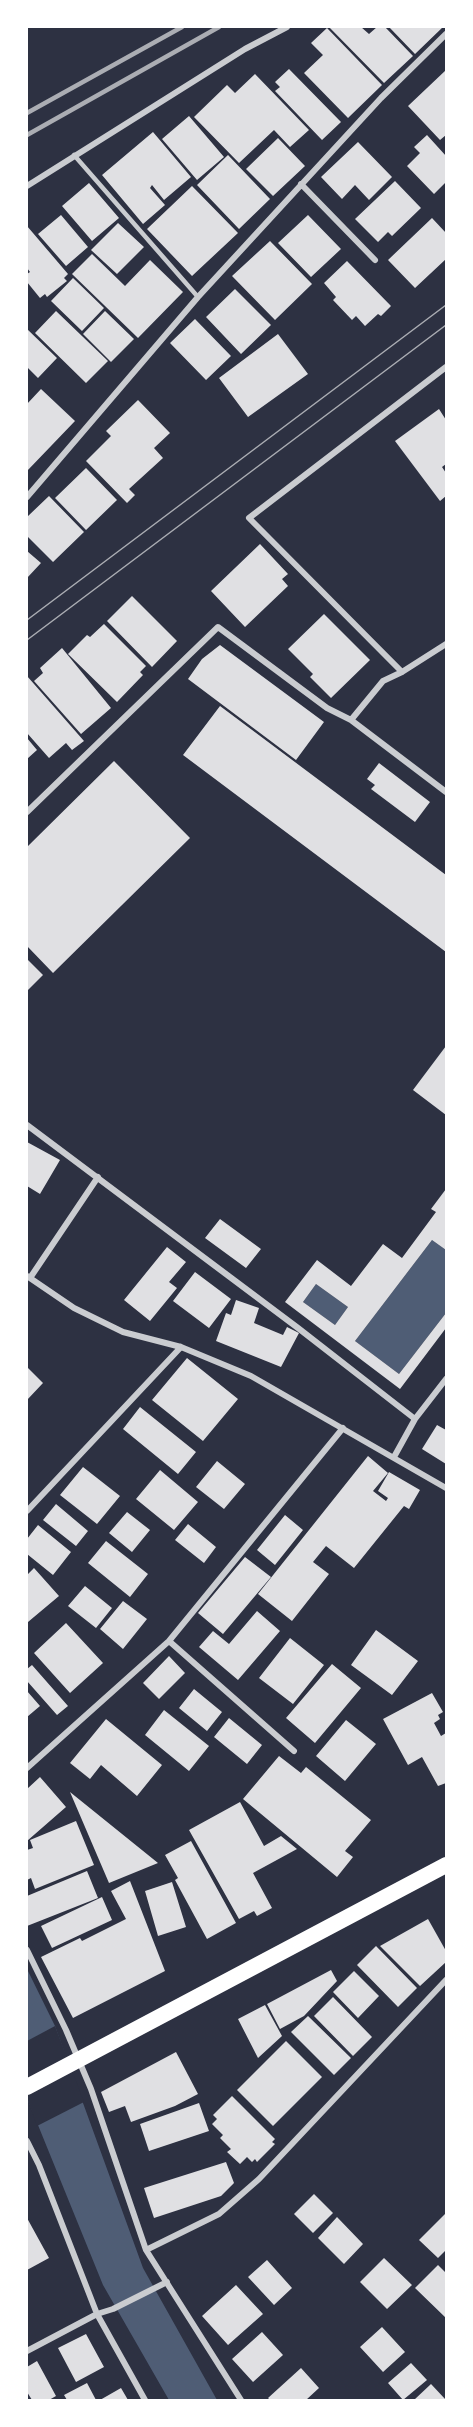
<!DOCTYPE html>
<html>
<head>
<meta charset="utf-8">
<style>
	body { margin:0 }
	#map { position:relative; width:473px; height:2427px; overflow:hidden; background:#2d3142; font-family:"Asap Condensed",sans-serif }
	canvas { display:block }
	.frame { position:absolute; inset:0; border:28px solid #fff; pointer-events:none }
</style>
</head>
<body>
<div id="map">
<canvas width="473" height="2427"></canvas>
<div class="frame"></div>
</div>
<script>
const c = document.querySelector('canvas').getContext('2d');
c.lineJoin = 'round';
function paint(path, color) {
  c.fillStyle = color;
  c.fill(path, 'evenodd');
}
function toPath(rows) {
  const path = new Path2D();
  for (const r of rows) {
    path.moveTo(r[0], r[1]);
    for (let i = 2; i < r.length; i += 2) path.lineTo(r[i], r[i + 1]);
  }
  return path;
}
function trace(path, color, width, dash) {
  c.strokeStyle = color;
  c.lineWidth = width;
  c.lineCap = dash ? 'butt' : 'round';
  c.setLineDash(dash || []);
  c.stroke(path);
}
paint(toPath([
	[432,1240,446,1250,446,1313,399,1374,355,1341],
	[316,1284,348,1307,335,1325,303,1302],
	[27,1969,55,2026,143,2268,217,2400,169,2400,103,2285,27,2098]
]), '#4f5d75');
paint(toPath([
	[55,2026,84,2102,37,2126,27,2098,27,2041]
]), '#2d3142');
paint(toPath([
	[329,27,361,27,369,34,377,27,385,27,413,56,384,83],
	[389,27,443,27,415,54],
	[327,28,382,85,348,118,304,73,323,55,311,43],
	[289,69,341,122,322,140,275,91,280,87,275,82],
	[446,70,446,135,440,140,408,106],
	[255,74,309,130,290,147,274,130,239,163,194,117,227,85,235,93],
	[189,116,224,157,197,180,162,139],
	[153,132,191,177,164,200,152,185,150,188,165,205,143,224,102,175],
	[427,135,446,156,446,182,434,194,407,166,420,153,414,147],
	[278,138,305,166,273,196,246,169],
	[358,142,392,177,369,200,355,185,342,199,321,177],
	[228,155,270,199,239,229,197,185],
	[395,181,421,208,392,236,388,232,378,242,355,219],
	[89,183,119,218,92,241,62,206],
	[192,186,238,233,192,276,147,229],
	[61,215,88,247,66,266,38,234],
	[308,215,341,249,311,277,278,243],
	[432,218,446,233,446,259,415,288,388,260],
	[118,223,144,247,117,274,91,250],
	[27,226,68,274,64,278,67,281,47,297,45,294,40,298,27,282,27,274,30,272,27,268],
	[270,241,312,284,275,320,232,276],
	[92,254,125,286,150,260,183,292,138,338,72,274],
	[347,261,391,306,381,316,378,314,365,326,356,316,352,320,333,300,336,297,324,283],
	[73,278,104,308,82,331,51,301],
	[235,289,271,325,241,354,206,317],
	[56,311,108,361,86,383,35,333],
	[105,311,134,339,111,362,83,334],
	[195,319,231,356,206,380,170,343],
	[27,329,57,358,38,378,27,367],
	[278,334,308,374,248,417,219,378],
	[41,389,75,421,27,471,27,404],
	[138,400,170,433,154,448,163,458,129,489,135,495,127,503,86,461,111,436,106,431],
	[439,409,446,420,446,464,442,467,446,473,446,496,440,501,395,441],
	[86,468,117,500,86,530,55,498],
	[49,496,84,532,53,562,27,536,27,517],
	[260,544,288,574,282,579,288,586,245,627,211,591],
	[27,551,41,563,27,578],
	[132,596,177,641,152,667,107,621],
	[324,614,370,660,331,698,310,677,313,674,288,649],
	[104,624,146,666,140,672,143,675,117,702,68,654,87,635,90,637],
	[220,645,324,722,296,760,188,679,202,659],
	[62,648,111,708,81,734,34,681,43,673,40,668],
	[27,676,84,741,72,750,66,743,49,758,27,733],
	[220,706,446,875,446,952,183,755],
	[27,738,37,750,27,759],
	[114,761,190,838,53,973,27,946,27,847],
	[379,763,430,802,415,822,371,789,375,785,367,779],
	[27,959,43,975,27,991],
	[446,1046,446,1115,413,1090],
	[27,1142,60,1160,40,1194,27,1186],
	[446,1189,446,1250,432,1240,355,1341,399,1374,446,1313,446,1328,400,1389,285,1302,317,1260,351,1286,383,1244,402,1258,436,1212,431,1209],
	[316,1284,348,1307,335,1325,303,1302],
	[220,1219,261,1249,246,1268,205,1238],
	[167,1247,186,1262,169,1282,177,1288,150,1321,124,1300],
	[195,1272,231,1299,209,1328,173,1301],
	[236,1300,259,1308,254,1323,283,1335,287,1327,299,1333,281,1367,216,1341,226,1313,231,1315],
	[187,1358,238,1399,203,1441,152,1400],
	[27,1367,43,1383,27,1400],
	[140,1407,196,1452,178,1474,123,1429],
	[437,1425,446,1430,446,1464,422,1449],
	[368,1456,388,1473,373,1491,386,1501,388,1498,378,1491,389,1472,420,1490,409,1509,404,1506,354,1568,326,1546,313,1562,329,1574,292,1621,258,1594],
	[217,1461,245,1484,224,1509,196,1487],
	[83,1467,120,1496,97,1524,60,1495],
	[160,1470,198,1502,174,1530,136,1499],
	[56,1504,88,1531,76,1546,43,1520],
	[127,1512,150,1530,132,1552,109,1533],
	[285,1515,303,1530,275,1565,257,1550],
	[188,1524,216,1547,204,1563,175,1540],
	[38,1525,71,1552,53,1575,27,1554,27,1539],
	[106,1541,148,1574,130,1597,88,1563],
	[245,1557,271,1577,223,1634,198,1613],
	[34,1568,59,1596,28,1622,27,1575],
	[85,1586,112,1608,96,1628,68,1606],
	[123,1601,147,1619,123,1649,100,1629],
	[257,1611,280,1631,238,1680,199,1647,213,1631,229,1644],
	[66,1623,103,1663,70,1693,34,1653],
	[376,1630,418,1661,392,1695,351,1665],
	[290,1638,324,1665,293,1704,259,1678],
	[169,1656,185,1673,159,1699,143,1683],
	[332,1664,361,1688,315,1743,286,1718],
	[32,1665,68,1706,57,1715,27,1681,27,1669],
	[194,1689,222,1712,207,1731,179,1708],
	[27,1691,40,1706,27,1717],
	[432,1693,443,1712,438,1715,440,1719,434,1723,441,1736,446,1733,446,1783,438,1786,422,1757,408,1765,383,1719],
	[164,1710,209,1746,189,1771,145,1735],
	[229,1718,262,1745,247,1764,214,1737],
	[106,1719,162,1765,137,1796,101,1765,90,1779,70,1763],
	[346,1720,376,1744,345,1781,316,1756],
	[279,1756,301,1773,306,1767,371,1820,345,1851,353,1857,337,1877,243,1799],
	[40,1777,66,1807,27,1841,27,1789],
	[70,1792,158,1863,109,1883],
	[240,1802,264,1846,281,1836,297,1849,253,1873,272,1908,257,1916,254,1911,239,1919,189,1830],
	[76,1821,94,1865,35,1889,31,1878,27,1880,27,1850,33,1848,30,1840],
	[191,1841,236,1923,207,1939,175,1880,178,1878,165,1855],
	[87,1871,98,1898,27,1926,27,1896],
	[130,1881,165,1971,73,2018,41,1957,80,1938,82,1941,126,1919,111,1891],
	[172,1882,186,1927,158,1936,145,1891],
	[102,1897,112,1920,52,1948,41,1926],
	[428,1919,446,1951,446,1962,420,1986,380,1946],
	[376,1946,417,1988,398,2007,357,1965],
	[331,1970,337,1981,304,2016,280,2029,267,2004],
	[354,1971,379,1996,358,2018,333,1992],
	[333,1997,372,2037,353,2056,314,2016],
	[265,2005,282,2036,258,2058,238,2019],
	[308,2016,351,2058,334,2075,291,2032],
	[286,2041,322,2077,273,2126,237,2090],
	[176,2052,198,2094,175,2106,131,2122,125,2106,109,2112,101,2092],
	[232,2096,275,2139,272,2142,275,2144,257,2162,255,2159,252,2162,247,2157,240,2164,227,2152,231,2149,220,2138,223,2135,212,2124,217,2119,213,2115],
	[199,2103,209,2131,149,2151,140,2124],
	[226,2162,234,2183,221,2196,154,2218,144,2188],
	[314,2194,333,2213,313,2233,294,2214],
	[446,2213,446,2250,438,2258,419,2240],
	[337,2217,363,2244,344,2264,318,2238],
	[27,2218,49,2258,27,2270],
	[384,2258,412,2285,387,2309,360,2282],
	[267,2260,292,2288,274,2305,248,2277],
	[438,2265,446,2273,446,2318,415,2288],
	[236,2285,263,2314,228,2345,202,2316],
	[382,2327,405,2352,383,2372,360,2347],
	[262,2332,283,2355,253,2382,232,2359],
	[86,2334,104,2367,76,2382,58,2348],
	[37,2361,56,2396,49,2400,32,2400,27,2392,27,2367],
	[411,2363,427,2380,403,2400,388,2383],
	[301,2368,319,2388,306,2400,270,2400,268,2398],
	[87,2383,96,2400,67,2400,64,2395],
	[431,2384,446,2400,414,2400],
	[121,2388,128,2400,100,2400]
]), '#e0e0e3');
trace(toPath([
	[74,155,198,297]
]), '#caccd0', 4.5);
trace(toPath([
	[301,184,375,260],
	[27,186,245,49,287,27],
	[27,497,198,297,381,98,446,34],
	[402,672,249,518,446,367],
	[351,720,383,681,402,672,446,644],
	[27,812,218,627,327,708,351,720,446,792],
	[27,1125,298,1328,415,1419],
	[27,1276,74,1308,123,1332,181,1347,251,1376,446,1488],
	[30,1278,98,1177],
	[394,1457,415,1419,446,1379],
	[27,1511,181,1347],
	[169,1641,294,1751],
	[27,1768,169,1641,343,1428],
	[27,1950,66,2030,91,2089,146,2250,241,2400],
	[27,2141,39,2165,97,2314,145,2400],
	[146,2250,219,2214,259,2179,446,1980],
	[27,2351,97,2314,113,2309,167,2282]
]), '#caccd0', 6);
trace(toPath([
	[27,2087,446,1865]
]), '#fff', 16);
trace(toPath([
	[27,620,446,305],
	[27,640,446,325]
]), '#abadb3', 1.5);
trace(toPath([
	[27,113,182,27],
	[27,135,219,27]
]), '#abadb3', 4.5);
</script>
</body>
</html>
